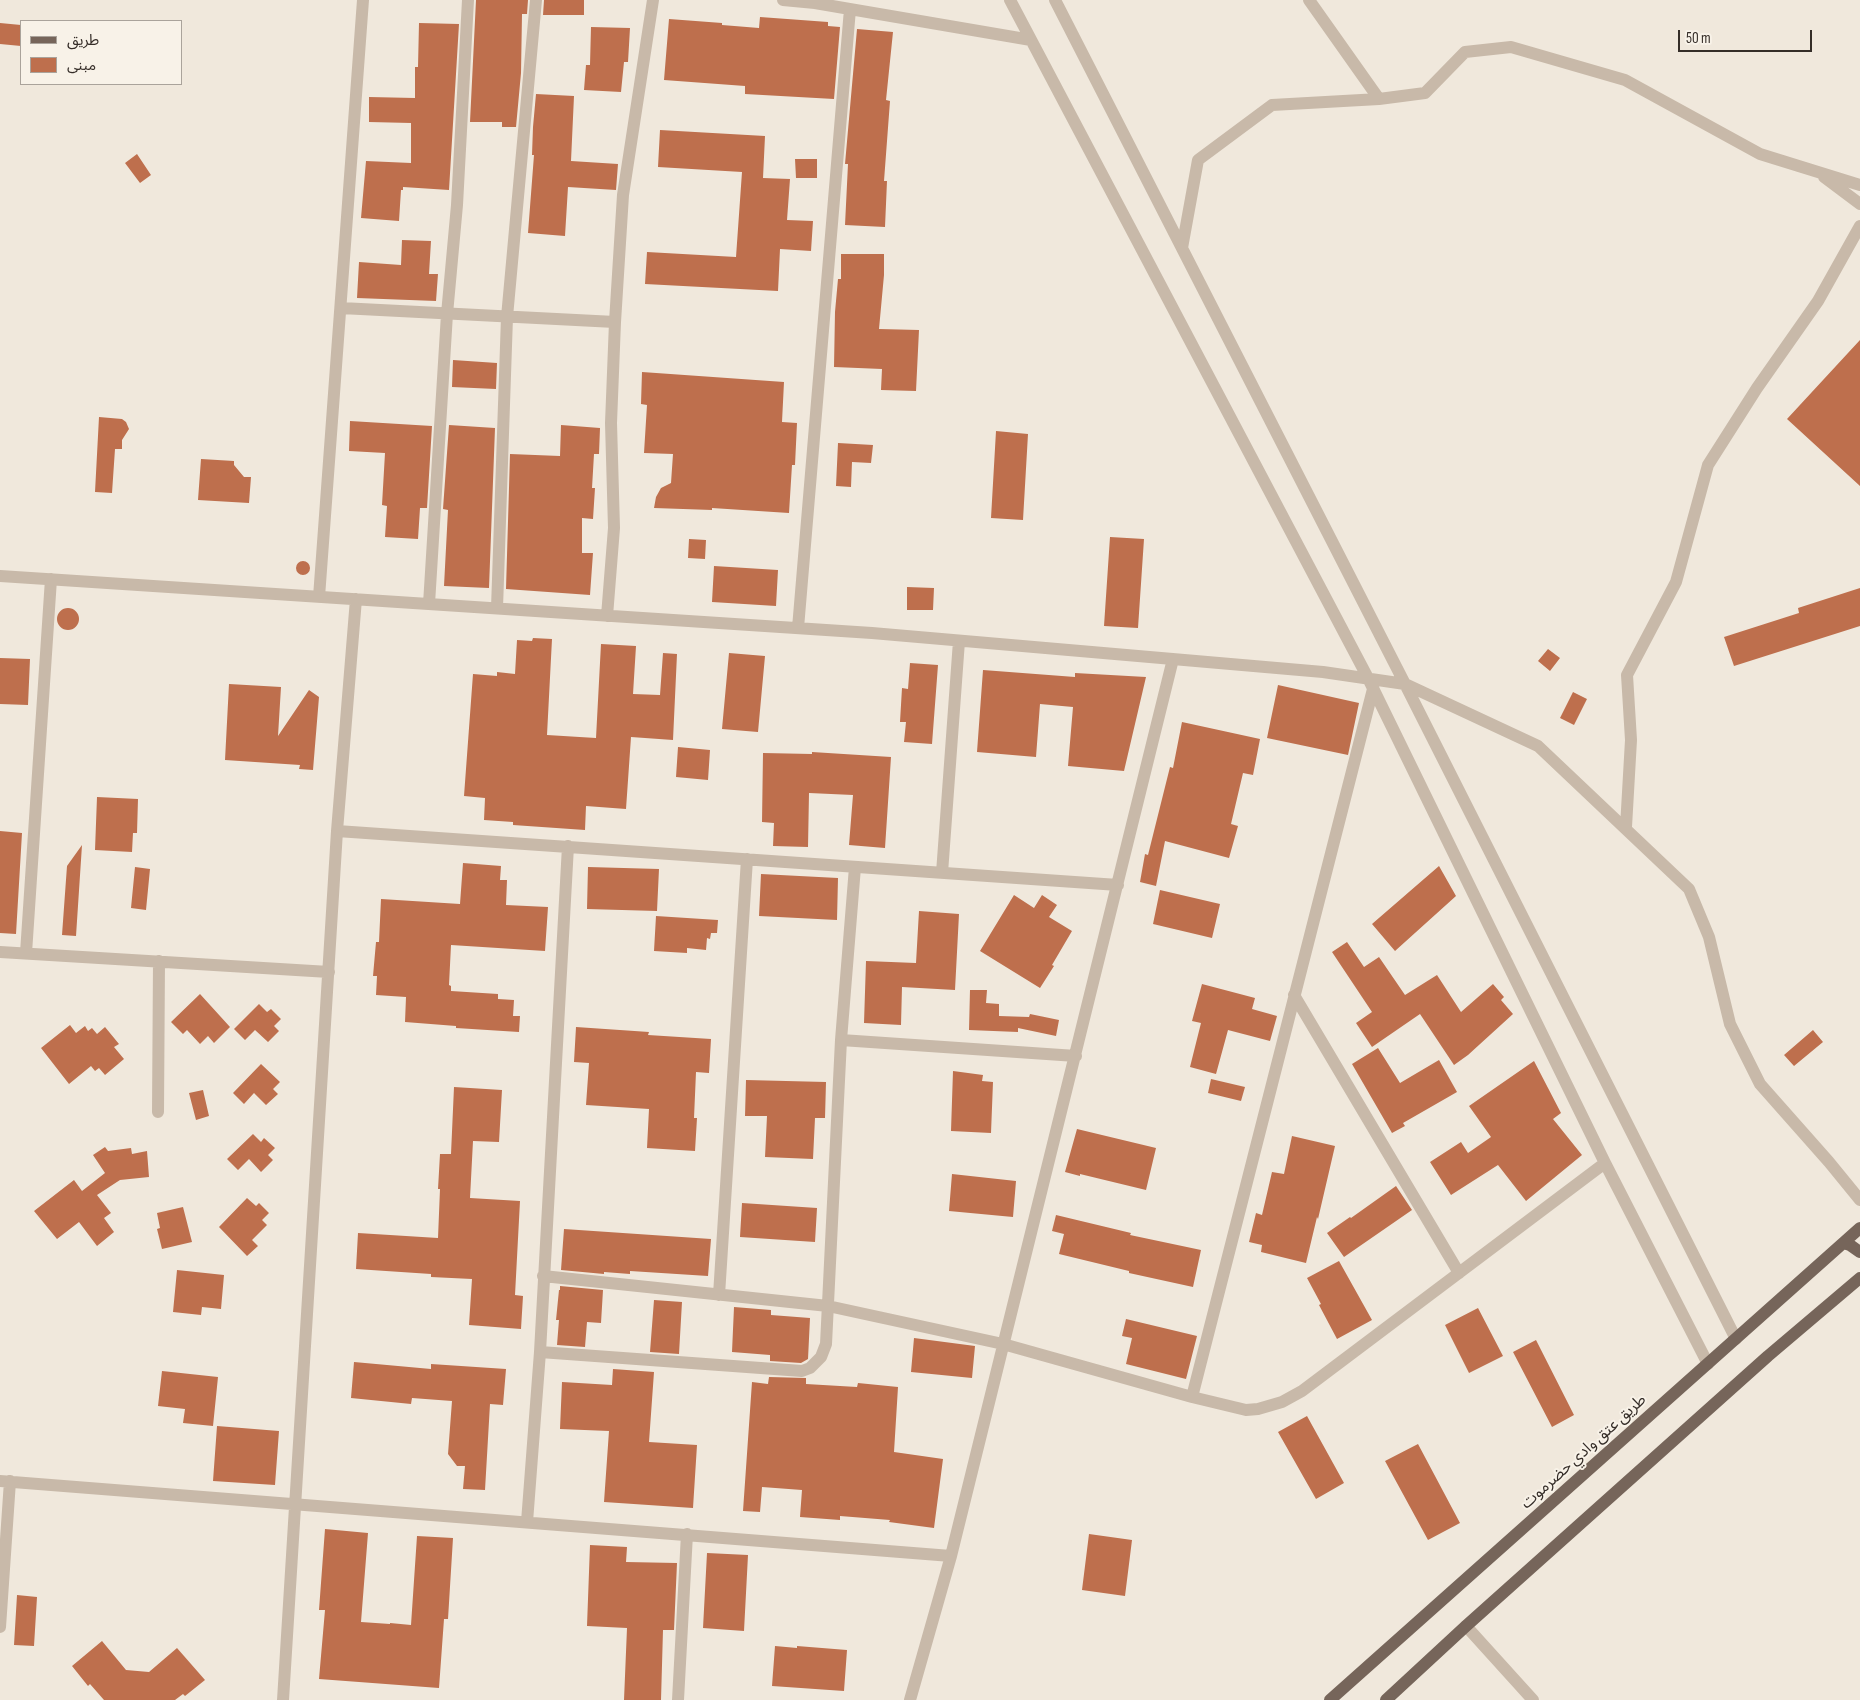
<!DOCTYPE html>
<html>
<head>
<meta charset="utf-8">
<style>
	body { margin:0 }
	#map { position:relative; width:1860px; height:1700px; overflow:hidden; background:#f0e8dc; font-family:"Sofia Sans Condensed","Noto Sans Arabic",sans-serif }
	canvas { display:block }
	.legend { position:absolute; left:20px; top:20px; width:162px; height:65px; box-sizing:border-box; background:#f8f2e8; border:1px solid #aaa39b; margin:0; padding:6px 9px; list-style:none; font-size:15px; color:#352d28 }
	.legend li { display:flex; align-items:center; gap:10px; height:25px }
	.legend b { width:25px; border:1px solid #aaa39b }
	.scale { position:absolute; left:1678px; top:30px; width:134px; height:22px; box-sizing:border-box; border:2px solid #352d28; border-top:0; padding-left:6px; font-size:15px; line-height:18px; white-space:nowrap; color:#352d28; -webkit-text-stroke:4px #f8f2e8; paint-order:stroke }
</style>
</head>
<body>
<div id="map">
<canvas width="1860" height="1700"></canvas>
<ul class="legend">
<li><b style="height:6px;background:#76655a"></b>طريق</li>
<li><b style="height:14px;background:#be6f4d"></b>مبنى</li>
</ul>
<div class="scale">50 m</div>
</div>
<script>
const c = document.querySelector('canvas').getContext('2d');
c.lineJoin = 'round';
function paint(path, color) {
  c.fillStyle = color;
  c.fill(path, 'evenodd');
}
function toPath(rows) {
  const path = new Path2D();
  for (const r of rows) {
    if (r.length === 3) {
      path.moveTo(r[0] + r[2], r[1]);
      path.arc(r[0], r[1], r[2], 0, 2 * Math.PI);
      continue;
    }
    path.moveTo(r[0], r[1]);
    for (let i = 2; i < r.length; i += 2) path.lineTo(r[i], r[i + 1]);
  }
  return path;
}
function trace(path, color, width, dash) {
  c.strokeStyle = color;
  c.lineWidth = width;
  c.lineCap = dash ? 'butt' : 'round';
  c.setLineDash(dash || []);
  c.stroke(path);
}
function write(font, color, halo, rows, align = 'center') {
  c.font = font + ' "Sofia Sans Condensed","Noto Sans Arabic",sans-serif';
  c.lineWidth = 4;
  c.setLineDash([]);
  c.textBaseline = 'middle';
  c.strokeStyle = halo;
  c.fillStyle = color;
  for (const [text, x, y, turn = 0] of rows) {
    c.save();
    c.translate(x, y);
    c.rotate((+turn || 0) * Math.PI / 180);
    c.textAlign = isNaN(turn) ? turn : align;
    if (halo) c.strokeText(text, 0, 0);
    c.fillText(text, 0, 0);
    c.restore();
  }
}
paint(toPath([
	[476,0,528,0,527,14,522,14,521,73,516,127,502,127,502,122,470,122],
	[544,0,584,0,584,15,543,15],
	[760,17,828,22,828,26,840,27,834,99,745,94,745,86,664,80,669,19,722,23,722,25,759,28],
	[0,23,21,25,21,46,0,44],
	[419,23,459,24,449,190,403,187,403,190,401,190,399,221,361,218,366,161,411,163,411,123,369,122,369,97,415,98,415,67,418,67],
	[591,27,630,28,628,62,624,62,621,92,584,90,586,65,590,65],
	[857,29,893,32,886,100,890,101,884,181,887,181,885,227,845,225,848,164,845,164],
	[536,94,574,96,571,161,618,164,616,190,568,187,565,236,528,233,534,155,532,155,533,127],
	[660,130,765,136,763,178,790,179,787,220,813,221,811,251,780,249,778,291,645,284,647,252,736,257,742,172,658,167],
	[137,154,151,175,140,183,125,163],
	[795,159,817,159,817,178,796,178],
	[402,240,431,241,429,274,438,274,436,301,357,298,359,262,401,265],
	[841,254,884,254,884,275,879,329,919,330,916,391,881,390,882,369,834,367,835,312,838,279,841,279],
	[1860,340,1860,486,1787,419],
	[453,360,497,363,496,389,452,387],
	[642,372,784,382,782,422,797,423,795,465,792,465,789,513,712,508,712,510,654,508,656,497,661,488,671,483,673,454,644,453,647,405,641,404],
	[99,417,122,419,126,422,129,429,122,440,122,449,115,449,112,493,95,492],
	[350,421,432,426,427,508,420,508,418,539,385,537,387,506,382,505,385,453,349,451],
	[449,425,495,428,489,588,444,586,448,510,443,509],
	[561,425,600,428,599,454,594,454,592,488,595,488,593,519,582,518,582,553,593,553,590,595,506,589,510,454,560,456],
	[996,431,1028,434,1023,520,991,518],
	[838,443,873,445,871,463,852,462,851,487,836,486],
	[201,459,234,461,234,465,244,477,251,477,249,503,198,500],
	[1110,537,1144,539,1138,628,1104,626],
	[689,539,706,540,705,559,688,558],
	[303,568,7],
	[714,566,778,570,776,606,712,602],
	[907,587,934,588,933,610,907,610],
	[1860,588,1860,626,1734,666,1724,637,1799,613,1798,608],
	[68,619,11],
	[533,638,552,639,547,735,596,738,601,644,636,646,633,694,660,695,663,653,677,654,673,740,631,737,626,809,586,806,585,830,513,825,513,822,484,820,485,798,464,796,473,674,497,676,497,672,515,674,517,640,532,641],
	[1548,649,1560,658,1550,671,1538,661],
	[729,653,765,656,758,732,722,729],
	[0,658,30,659,28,705,0,704],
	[910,663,938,665,932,744,904,742,906,722,900,722,902,688,908,689],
	[983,670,1075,677,1075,673,1146,677,1124,771,1068,766,1073,707,1040,704,1036,757,977,752],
	[229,684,281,687,278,736,309,690,319,697,313,770,299,769,300,765,225,760],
	[1278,685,1359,703,1348,755,1267,738],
	[1573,692,1587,699,1574,725,1560,718],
	[1182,722,1260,739,1253,775,1243,773,1231,824,1238,826,1229,858,1165,841,1156,886,1140,882,1145,854,1148,855,1170,767,1173,768],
	[678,747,710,750,708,780,676,777],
	[812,752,891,757,885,848,849,845,853,795,809,793,808,847,773,846,774,823,762,822,763,753,812,754],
	[97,797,138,799,137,833,133,833,132,852,95,850],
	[0,831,22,833,16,934,0,933],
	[82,845,76,936,62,935,67,866],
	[463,863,501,866,500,880,507,880,506,905,548,907,545,951,451,945,449,985,451,986,451,991,498,994,498,999,514,1000,513,1016,520,1016,519,1032,456,1028,456,1026,405,1022,406,997,376,995,377,976,373,976,376,942,379,942,381,899,460,904],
	[1439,866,1456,896,1395,951,1372,924],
	[135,867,150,869,146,910,131,908],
	[588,867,659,869,657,911,587,909],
	[761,874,838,878,837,920,759,916],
	[1160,890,1220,904,1212,938,1153,924],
	[1014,895,1034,908,1042,895,1057,905,1049,917,1072,931,1052,965,1054,966,1040,988,980,951],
	[919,911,959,914,955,990,902,987,901,1025,864,1023,866,961,916,963],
	[656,916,718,920,717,933,711,933,710,939,707,938,706,950,687,948,687,953,654,951],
	[1347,942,1364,967,1379,957,1405,995,1437,975,1461,1012,1493,984,1504,997,1501,1000,1513,1014,1468,1055,1454,1065,1420,1014,1372,1047,1356,1023,1372,1012,1332,952],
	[1202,984,1255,998,1252,1009,1277,1016,1270,1041,1228,1030,1216,1074,1190,1067,1201,1023,1192,1021],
	[970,990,987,990,986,1003,999,1004,999,1016,1029,1017,1030,1014,1059,1020,1056,1036,1018,1028,1018,1032,969,1030],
	[200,994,230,1027,214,1043,208,1036,200,1044,187,1030,183,1034,171,1022],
	[259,1004,267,1012,271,1009,281,1019,274,1026,279,1031,268,1042,255,1030,245,1040,234,1029],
	[70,1025,76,1033,85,1026,88,1031,92,1028,97,1034,105,1027,119,1044,114,1047,124,1059,105,1075,99,1068,95,1071,91,1066,69,1084,41,1048],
	[576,1027,649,1032,648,1035,711,1039,709,1073,696,1072,694,1118,697,1118,695,1151,647,1148,649,1109,586,1105,589,1063,574,1062],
	[1813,1030,1823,1042,1794,1066,1784,1055],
	[1378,1048,1400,1083,1439,1060,1457,1092,1403,1123,1405,1126,1392,1133,1352,1064],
	[1534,1061,1561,1113,1553,1119,1582,1155,1526,1201,1498,1165,1451,1195,1430,1162,1461,1142,1468,1153,1491,1137,1469,1106],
	[261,1064,280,1082,273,1089,278,1094,266,1105,254,1093,244,1104,233,1093],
	[953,1071,983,1075,982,1081,993,1082,991,1133,951,1131],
	[1211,1079,1245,1087,1241,1101,1208,1093],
	[746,1080,826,1082,825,1118,815,1118,813,1159,765,1157,767,1116,745,1116],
	[454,1087,502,1090,499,1142,473,1141,470,1198,520,1201,515,1295,523,1296,521,1329,469,1325,472,1279,431,1277,431,1274,356,1269,358,1233,438,1238,440,1189,438,1189,440,1154,451,1154],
	[203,1090,209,1116,196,1120,189,1093],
	[1077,1129,1156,1148,1146,1190,1080,1174,1080,1176,1065,1172],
	[253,1134,261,1142,264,1138,275,1148,268,1155,273,1160,261,1172,249,1159,238,1170,227,1159],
	[1292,1136,1335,1146,1318,1219,1317,1217,1306,1263,1261,1252,1262,1245,1249,1242,1256,1213,1262,1215,1272,1172,1284,1174],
	[105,1147,108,1151,131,1148,132,1154,147,1151,149,1177,120,1180,97,1195,111,1213,104,1218,114,1232,97,1246,79,1222,57,1239,34,1211,74,1180,82,1191,105,1173,93,1155],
	[952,1174,1016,1181,1013,1217,949,1211],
	[1396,1186,1412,1210,1344,1257,1327,1233,1350,1217,1351,1218],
	[247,1198,256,1206,259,1203,269,1213,262,1220,267,1225,252,1240,258,1246,247,1256,219,1227],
	[742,1203,817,1208,815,1242,740,1237],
	[183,1207,192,1242,162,1249,157,1229,160,1228,157,1213],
	[1056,1215,1131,1233,1130,1235,1201,1250,1193,1287,1129,1273,1129,1271,1059,1254,1064,1234,1052,1231],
	[564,1229,711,1239,708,1276,630,1271,630,1274,604,1272,604,1274,561,1270],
	[1339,1261,1372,1320,1337,1339,1319,1305,1321,1304,1307,1278],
	[177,1270,224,1275,221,1309,202,1307,201,1315,173,1312],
	[560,1286,603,1290,601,1323,587,1322,585,1347,557,1345,559,1320,556,1320,559,1290,560,1290],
	[654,1300,682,1302,679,1354,650,1352],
	[734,1307,771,1310,771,1315,810,1318,808,1359,801,1363,770,1361,770,1355,732,1352],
	[1478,1308,1503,1356,1469,1373,1445,1325],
	[1126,1319,1197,1336,1186,1379,1126,1364,1132,1338,1122,1336],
	[914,1338,975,1346,972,1378,911,1372],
	[1536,1340,1574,1415,1552,1427,1513,1352],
	[354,1362,431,1369,431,1364,506,1369,503,1405,490,1404,485,1490,463,1489,465,1466,457,1466,448,1454,452,1401,412,1398,411,1404,351,1398],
	[613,1369,654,1372,649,1442,697,1445,693,1508,604,1502,609,1431,560,1429,562,1382,612,1385],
	[162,1371,218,1377,213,1426,183,1423,185,1409,158,1406],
	[769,1377,806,1378,806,1384,857,1387,858,1383,898,1387,894,1452,943,1459,934,1528,889,1522,890,1520,840,1516,840,1520,800,1517,802,1490,762,1487,760,1512,743,1511,752,1382,768,1384],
	[1307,1416,1344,1483,1316,1499,1278,1432],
	[217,1426,279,1431,275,1485,213,1481],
	[1418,1444,1460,1523,1428,1540,1385,1461],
	[325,1529,368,1533,361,1622,390,1624,390,1623,411,1625,417,1536,453,1538,448,1619,444,1619,439,1688,319,1679,325,1610,319,1610],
	[1089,1534,1132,1540,1125,1596,1082,1590],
	[590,1545,627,1547,626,1562,677,1563,674,1630,663,1630,661,1700,624,1700,627,1628,587,1626],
	[707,1553,748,1555,744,1631,703,1628],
	[17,1595,37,1597,34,1646,14,1645],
	[102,1641,126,1670,149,1672,177,1648,205,1680,185,1696,183,1694,175,1700,104,1700,90,1684,88,1686,72,1666],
	[775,1646,797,1648,797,1646,847,1650,844,1691,772,1686]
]), '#be6f4d');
trace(toPath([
	[783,0,815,3,1031,40],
	[1010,0,1368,678,1605,1163,1708,1364],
	[1055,0,1405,684,1736,1339],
	[1309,0,1379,99],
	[1824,177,1860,204],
	[1182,248,1198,160,1272,105,1379,99,1425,93,1465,52,1511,47,1625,80,1760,154,1860,185],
	[341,308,615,322],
	[0,576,872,633,1323,672,1405,684,1538,746,1689,889,1709,937,1730,1024,1760,1084,1829,1162,1860,1200],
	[319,597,363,0],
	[429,604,447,314,457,205,468,0],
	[497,608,507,317,536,0],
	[607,616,614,528,611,423,615,322,623,195,653,0],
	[798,628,850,9],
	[1626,827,1631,740,1627,675,1676,582,1708,465,1757,388,1818,301,1860,226],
	[337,831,1118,885],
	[942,873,959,641],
	[0,952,329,972],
	[26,953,51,579],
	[1294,995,1459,1273],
	[841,1040,1076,1056],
	[158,1112,159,961],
	[543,1276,828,1306,1003,1344,1192,1397,1246,1410,1258,1409,1282,1402,1302,1391,1605,1163],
	[719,1295,747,859],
	[540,1352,802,1371,810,1368,821,1357,826,1344,841,1040,855,867],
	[1192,1397,1373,689],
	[0,1481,951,1556],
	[527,1522,540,1352,568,846],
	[1466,1626,1533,1700],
	[0,1627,10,1481],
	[283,1700,337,831,356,599],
	[678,1700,687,1534],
	[910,1700,951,1556,1173,659]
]), '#c8b9a9', 12);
trace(toPath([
	[1843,1243,1850,1245,1860,1252],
	[1330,1700,1860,1228],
	[1386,1700,1466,1626,1768,1356,1860,1278]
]), '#76655a', 12);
write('16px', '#352d28', '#f8f2e8', [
	["طريق عتق وادي حضرموت",1584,1452,-42]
]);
</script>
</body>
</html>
